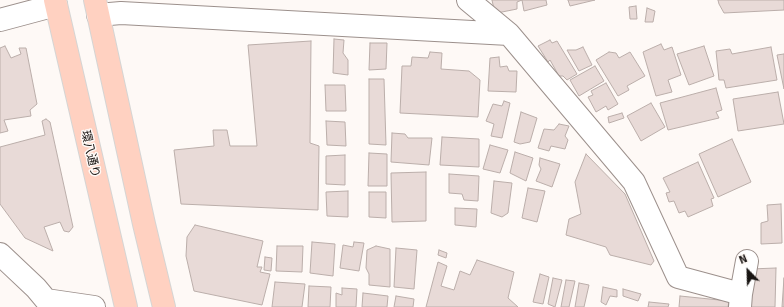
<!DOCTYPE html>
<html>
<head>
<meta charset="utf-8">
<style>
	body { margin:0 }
	#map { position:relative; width:784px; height:307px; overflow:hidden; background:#fef9f6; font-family:Signika,sans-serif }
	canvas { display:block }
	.north { position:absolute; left:728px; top:251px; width:40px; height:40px; -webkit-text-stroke:3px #fef9f6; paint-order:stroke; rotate:337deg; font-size:11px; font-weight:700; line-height:16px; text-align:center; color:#181412 }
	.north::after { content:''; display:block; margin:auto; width:14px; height:18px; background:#181412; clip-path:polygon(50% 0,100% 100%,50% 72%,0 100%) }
</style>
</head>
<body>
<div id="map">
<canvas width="784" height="307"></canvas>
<div class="north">N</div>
</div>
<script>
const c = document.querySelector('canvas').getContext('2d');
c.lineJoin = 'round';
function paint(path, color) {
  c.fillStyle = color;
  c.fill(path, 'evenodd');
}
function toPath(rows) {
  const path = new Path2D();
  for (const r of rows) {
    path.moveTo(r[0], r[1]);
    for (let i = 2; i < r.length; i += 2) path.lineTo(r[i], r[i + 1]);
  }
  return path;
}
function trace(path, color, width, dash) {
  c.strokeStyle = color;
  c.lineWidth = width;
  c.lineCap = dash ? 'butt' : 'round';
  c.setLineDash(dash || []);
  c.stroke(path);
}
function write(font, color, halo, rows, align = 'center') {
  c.font = font + ' Signika,"Noto Sans JP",sans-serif';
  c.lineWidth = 3;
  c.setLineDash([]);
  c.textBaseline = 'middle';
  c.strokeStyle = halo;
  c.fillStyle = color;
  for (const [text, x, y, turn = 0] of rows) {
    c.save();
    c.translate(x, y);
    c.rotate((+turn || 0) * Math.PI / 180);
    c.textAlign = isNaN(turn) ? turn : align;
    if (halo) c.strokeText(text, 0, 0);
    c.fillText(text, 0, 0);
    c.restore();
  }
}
const building = toPath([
	[492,0,546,0,547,5,524,11,522,0,517,2,517,9,497,13,497,9,494,9,492,0],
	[568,0,595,0,570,6,568,0],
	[718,0,784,0,784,10,724,13,719,4,718,0],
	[636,6,637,19,630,19,629,7,636,6],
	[647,8,655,11,653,22,645,22,647,8],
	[334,39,344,40,343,53,348,60,348,75,333,73,334,39],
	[550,40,552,43,557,41,577,74,567,80,563,76,559,76,550,60,548,62,538,46,550,40],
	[311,41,310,143,319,146,318,210,181,204,174,150,214,146,213,130,227,130,230,146,257,146,248,45,311,41],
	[370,43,387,43,386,69,369,70,370,43],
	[661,44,664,50,672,47,681,75,668,80,672,92,656,96,643,52,661,44],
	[5,46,11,58,21,54,19,48,26,48,37,104,30,110,31,116,4,120,8,131,0,133,0,48,5,46],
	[704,46,714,76,689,85,677,54,704,46],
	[583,47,592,65,579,71,567,50,576,50,583,47],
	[771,47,777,80,726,88,724,80,719,80,716,51,730,49,732,54,771,47],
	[430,52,442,53,441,69,469,71,480,80,478,117,400,113,402,66,411,66,412,57,428,58,430,52],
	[609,52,616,53,619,58,630,52,645,76,627,86,629,90,618,96,596,60,609,52],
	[784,54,784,89,777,55,784,54],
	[499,57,500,67,507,66,509,71,517,71,516,92,488,91,490,58,499,57],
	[595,66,604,81,579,96,570,80,595,66],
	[369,79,384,79,386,145,369,144,369,79],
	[606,83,618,104,608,110,606,106,596,112,588,97,593,95,591,91,606,83],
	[325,85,345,85,346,111,326,111,325,85],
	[716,88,722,110,716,112,719,118,668,130,660,103,716,88],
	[778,92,784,124,738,131,733,99,778,92],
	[504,101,510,103,502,138,491,136,494,124,486,121,493,104,502,106,504,101],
	[651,103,665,127,641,141,627,116,651,103],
	[521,112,537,118,530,142,520,144,514,142,521,112],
	[622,113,624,118,609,123,608,117,622,113],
	[46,119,50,122,73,227,69,232,64,231,60,222,44,227,53,251,25,238,0,204,0,147,45,135,42,121,46,119],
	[326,121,345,122,346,146,327,145,326,121],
	[559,124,569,126,565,136,568,140,565,149,551,146,549,151,538,148,544,129,554,130,559,124],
	[392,133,405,134,408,138,432,138,429,165,391,162,392,133],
	[442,137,479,139,479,167,440,165,442,137],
	[732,139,751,182,718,197,699,154,732,139],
	[490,145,508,150,500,173,483,169,490,145],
	[515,152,533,158,526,181,510,173,515,152],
	[369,153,387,154,387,186,368,186,369,153],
	[586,154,625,194,654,261,651,265,610,255,606,247,566,235,569,219,581,214,575,182,586,154],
	[345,155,345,185,326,184,326,156,345,155],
	[540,158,560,164,552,187,536,181,541,169,539,165,540,158],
	[698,162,714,198,711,199,713,206,688,217,685,211,679,213,674,201,669,202,666,193,670,192,663,178,698,162],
	[426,172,426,221,392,222,391,173,426,172],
	[449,174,479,176,478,201,464,200,462,194,449,193,449,174],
	[494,181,512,183,508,213,502,217,491,213,494,181],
	[528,188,545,191,537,222,522,218,528,188],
	[348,191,348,217,327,216,326,192,348,191],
	[369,192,386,192,386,218,369,217,369,192],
	[781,204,782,243,761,244,761,223,768,221,767,205,781,204],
	[455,208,477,209,476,227,455,225,455,208],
	[195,225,263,241,257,267,262,267,260,272,270,274,262,305,194,291,186,256,187,237,195,225],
	[312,242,335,244,333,276,310,273,312,242],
	[354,242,364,243,359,271,340,268,343,245,353,247,354,242],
	[277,246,303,246,302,272,276,271,277,246],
	[376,246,390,249,390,287,369,285,369,274,366,268,367,250,376,246],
	[396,248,417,250,414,289,394,287,396,248],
	[439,250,447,253,446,258,438,255,439,250],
	[265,257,272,258,271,271,264,270,265,257],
	[477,260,514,272,508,298,518,307,426,307,438,262,447,266,441,286,454,290,460,271,470,275,477,260],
	[776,268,775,307,750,307,750,269,776,268],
	[540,274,549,277,543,304,533,302,540,274],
	[553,278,562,280,555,307,548,304,553,278],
	[784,278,784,307,782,307,784,278],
	[566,280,575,281,569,307,561,307,566,280],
	[275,282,305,284,302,307,272,307,275,282],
	[579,283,589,285,584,307,575,307,579,283],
	[309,286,331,287,330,307,308,307,309,286],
	[603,287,617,290,617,297,610,296,606,305,601,302,603,287],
	[342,288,357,289,356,307,336,307,336,293,342,295,342,288],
	[623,289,641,294,638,301,623,296,623,289],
	[363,293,388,296,387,307,362,307,363,293],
	[396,296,414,299,413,307,394,307,396,296],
	[680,296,729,301,728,307,679,307,680,296],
	[649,302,669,304,668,307,648,307,649,302]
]);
paint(building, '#e8dad7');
trace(building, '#bbaeaa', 1);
const minor = toPath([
	[468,0,509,34,634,182,678,277,741,294],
	[98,15,121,13,509,34],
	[0,20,56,5],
	[0,254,36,288,46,300,94,307],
	[740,307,741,294,747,261]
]);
const primary = toPath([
	[55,0,126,307],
	[95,0,144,224,164,307]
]);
trace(minor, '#9c908c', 24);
trace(primary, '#d5d5d4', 24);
trace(minor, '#fff', 22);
trace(primary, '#ffd1c1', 22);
write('12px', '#181412', '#fef9f6', [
	["環八通り",90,154,77]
]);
</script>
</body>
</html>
